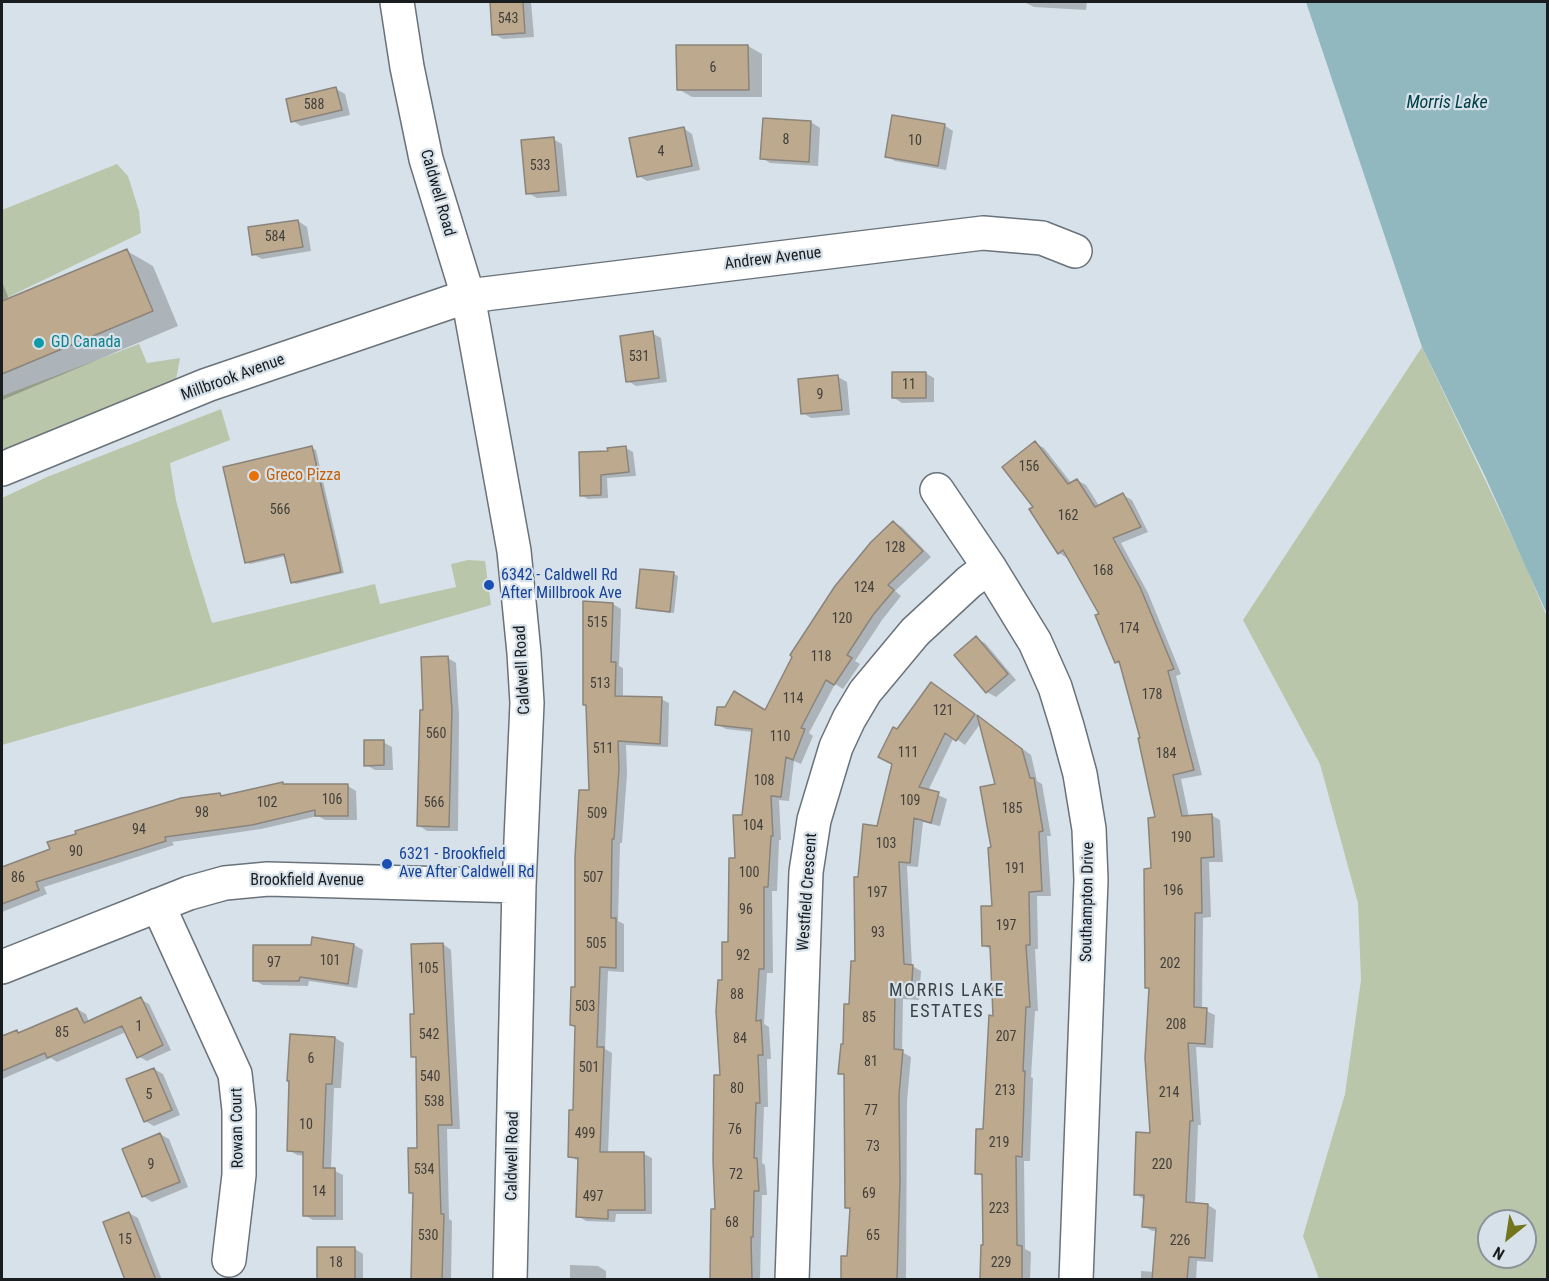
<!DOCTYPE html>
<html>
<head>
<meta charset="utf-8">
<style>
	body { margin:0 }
	#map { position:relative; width:1549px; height:1281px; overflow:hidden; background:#d7e1e9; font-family:"Roboto Condensed",sans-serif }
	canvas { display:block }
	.frame { position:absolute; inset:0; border:3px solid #191d20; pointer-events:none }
	.north { position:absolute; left:1477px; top:1209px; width:60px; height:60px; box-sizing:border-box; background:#d7e1e9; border:2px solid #8b9399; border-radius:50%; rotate:210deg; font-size:16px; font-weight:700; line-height:24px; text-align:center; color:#191d20 }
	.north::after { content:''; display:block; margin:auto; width:21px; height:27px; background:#72751b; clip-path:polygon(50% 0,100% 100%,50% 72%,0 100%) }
</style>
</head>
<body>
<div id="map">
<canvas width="1549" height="1281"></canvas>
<div class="frame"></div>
<div class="north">N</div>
</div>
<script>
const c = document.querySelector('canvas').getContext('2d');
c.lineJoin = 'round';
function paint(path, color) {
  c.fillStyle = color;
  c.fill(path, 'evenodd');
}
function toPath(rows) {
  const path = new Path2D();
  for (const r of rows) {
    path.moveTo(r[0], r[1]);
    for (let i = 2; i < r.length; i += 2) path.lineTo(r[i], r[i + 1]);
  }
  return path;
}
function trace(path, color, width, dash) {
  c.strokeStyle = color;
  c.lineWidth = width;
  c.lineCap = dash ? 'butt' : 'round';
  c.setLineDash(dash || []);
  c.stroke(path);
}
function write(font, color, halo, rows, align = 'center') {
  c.font = font + ' "Roboto Condensed",sans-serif';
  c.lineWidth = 4.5;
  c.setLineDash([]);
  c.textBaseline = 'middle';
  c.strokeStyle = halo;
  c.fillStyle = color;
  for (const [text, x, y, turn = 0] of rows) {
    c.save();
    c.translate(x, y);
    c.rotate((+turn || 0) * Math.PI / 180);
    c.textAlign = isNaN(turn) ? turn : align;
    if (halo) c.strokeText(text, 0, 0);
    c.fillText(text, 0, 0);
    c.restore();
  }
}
paint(toPath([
	[117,164,128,176,139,211,141,233,2,300,2,210],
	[139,344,147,363,180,358,176,380,10,449,2,448,2,396],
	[1422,347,1525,564,1547,617,1547,1279,1319,1279,1303,1236,1345,1094,1361,980,1358,903,1320,764,1243,620],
	[1489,1221,1525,1221,1525,1257,1489,1257],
	[221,409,230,440,170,463,176,500,190,552,212,623,375,584,380,604,456,587,451,564,468,560,485,561,491,605,2,745,2,498,47,477]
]), '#bac6aa');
paint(toPath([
	[1306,2,1547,2,1547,614,1485,476,1422,347]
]), '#91b8bf');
paint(toPath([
	[491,2,531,2,534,37,503,39,494,34],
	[1024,2,1087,2,1086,10,1034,7],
	[748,46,762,54,762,97,692,97,678,89,678,47],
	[336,89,345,94,350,115,301,126,293,121],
	[764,119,811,122,820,128,818,166,770,163,762,158],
	[944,125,953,131,946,170,895,161,886,156],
	[683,128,692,134,700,170,647,181,639,176],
	[553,139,562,144,567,196,537,198,528,193],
	[298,221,307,227,311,251,262,259,253,254],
	[127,251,153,266,178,326,2,400,2,282,9,299],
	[652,333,661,338,667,382,636,386,628,381],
	[925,373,934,378,934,402,902,403,893,397],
	[838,377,847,382,850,415,811,418,803,413],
	[1035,443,1044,448,1072,484,1077,480,1086,485,1100,507,1123,495,1132,500,1148,532,1121,543,1148,593,1181,674,1176,676,1202,775,1181,779,1189,817,1211,815,1220,820,1223,862,1209,862,1211,917,1203,918,1202,1009,1215,1015,1213,1048,1196,1047,1201,1125,1198,1125,1195,1204,1208,1205,1216,1210,1213,1262,1197,1261,1196,1280,1141,1280,1141,1271,1154,1272,1157,1231,1152,1231,1143,1226,1145,1200,1136,1194,1151,1135,1150,989,1147,987,1157,819,1142,739,1122,666,1116,662,1101,614,1067,558,1059,553,1035,507],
	[312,448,316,450,344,573,296,584,292,582,286,556,250,564,246,562],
	[626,448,633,452,636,476,607,478,608,498,588,499,581,495,610,453],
	[893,522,902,527,931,557,895,591,901,596,882,620,855,661,860,664,843,689,835,684,809,733,813,736,801,764,794,761,789,801,779,800,781,840,779,840,777,891,772,891,773,973,767,973,764,1024,769,1027,771,1059,767,1059,768,1107,764,1107,762,1163,765,1165,767,1195,762,1195,760,1280,711,1280,717,1211,721,1076,729,944,737,860,753,732,726,729,717,724,765,712],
	[641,570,674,574,678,576,674,613,642,610,638,608],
	[613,604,621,609,619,666,623,668,623,698,661,699,669,703,668,747,626,745,627,774,622,843,620,843,618,921,624,924,624,972,608,971,605,1049,612,1053,608,1153,644,1154,652,1158,652,1214,616,1214,615,1222,586,1221,578,1216,579,1161,570,1157,574,1112,577,1027,572,1024,576,989,590,792,588,706,585,704],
	[976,638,985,643,1016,680,996,697,987,692],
	[448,658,456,663,459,716,458,831,427,831,418,825,424,712],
	[940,689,1031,755,1037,781,1042,784,1051,836,1047,836,1051,896,1037,896,1038,949,1035,949,1038,1011,1035,1011,1031,1077,1033,1078,1030,1161,1024,1161,1025,1249,1031,1252,1030,1280,982,1280,984,1246,984,1177,976,1173,985,1131,995,1017,991,950,984,945,993,907,992,849,997,785,980,724,965,745,954,737,928,791,947,799,940,826,923,822,918,867,907,866,912,966,921,971,919,1000,903,999,902,1052,911,1057,907,1101,906,1280,843,1280,848,1258,851,1210,846,1207,846,1076,840,1073,856,963,859,879,878,827,894,764,897,730],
	[383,742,392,747,393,770,375,770,366,765],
	[286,786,348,786,356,791,357,820,325,820,318,816,261,829,172,842,174,845,44,887,47,894,2,912,2,869,220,794,225,797],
	[443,944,451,950,460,1129,447,1129,449,1219,452,1221,451,1280,412,1280,415,1195,411,1192,419,1149,417,1059,413,1056,415,1015],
	[354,945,363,950,357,988,309,981,308,986,263,985,254,980],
	[140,999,149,1004,171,1050,147,1061,138,1056,126,1032,57,1062,51,1058,2,1079,2,1038,17,1031,20,1034,77,1009,86,1014,89,1022],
	[335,1038,344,1043,341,1088,334,1088,331,1169,343,1175,343,1220,313,1220,304,1215,305,1156,297,1155,289,1150],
	[154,1069,163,1074,180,1115,154,1126,145,1121],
	[160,1134,169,1139,188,1187,152,1202,143,1196],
	[129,1213,138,1218,162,1280,127,1280],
	[355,1249,363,1254,363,1280,318,1280],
	[570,1265,598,1266,606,1271,606,1280,570,1280]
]), '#0003');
const building = toPath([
	[490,2,523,2,525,33,492,35,490,2],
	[676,45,748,45,749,90,677,90,676,45],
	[336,87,342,110,291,122,286,99,336,87],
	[892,115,945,124,938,166,885,157,892,115],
	[763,118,811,121,809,162,760,159,763,118],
	[684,127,692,166,637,177,629,138,684,127],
	[554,137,559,191,526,194,521,140,554,137],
	[298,220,303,247,252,255,248,227,298,220],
	[127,249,153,311,2,374,2,301,127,249],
	[653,331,659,378,626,382,620,336,653,331],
	[892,372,926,372,926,398,892,398,892,372],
	[838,375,842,410,801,414,798,379,838,375],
	[1035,441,1068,484,1077,479,1095,507,1123,493,1141,527,1113,538,1140,587,1174,669,1168,671,1194,770,1173,775,1182,816,1212,814,1214,857,1201,858,1202,913,1195,913,1194,1007,1207,1008,1205,1044,1188,1043,1193,1121,1190,1121,1186,1202,1208,1204,1205,1258,1189,1257,1187,1280,1152,1280,1156,1228,1142,1227,1144,1195,1134,1195,1136,1132,1150,1133,1145,1058,1149,988,1145,988,1144,869,1151,868,1148,818,1155,817,1138,738,1140,738,1119,661,1115,663,1095,615,1099,614,1063,550,1058,554,1029,509,1033,507,1002,467,1035,441],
	[312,446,341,572,291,583,284,554,245,563,223,467,312,446],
	[626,446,629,472,601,475,601,495,580,496,579,452,608,451,607,448,626,446],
	[893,521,923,551,888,585,894,590,873,615,847,655,852,658,834,685,826,680,801,728,805,729,793,760,786,757,781,797,771,796,773,836,771,836,768,887,764,887,764,969,759,969,756,1021,761,1020,763,1055,758,1055,760,1103,756,1103,754,1158,757,1158,759,1191,754,1191,753,1237,751,1237,752,1280,710,1280,711,1209,715,1209,713,1160,714,1075,720,1075,716,1011,718,980,722,980,722,942,728,942,729,858,735,858,733,815,742,815,752,729,715,725,717,707,725,707,734,691,765,710,792,657,790,655,835,586,871,542,893,521],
	[640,569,674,572,670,612,636,608,640,569],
	[583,601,613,603,611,662,616,662,615,696,662,697,660,744,618,741,619,769,614,839,612,839,611,918,616,918,616,968,600,967,597,1047,604,1047,600,1152,644,1152,645,1210,608,1210,608,1219,576,1217,578,1158,568,1157,569,1110,573,1110,575,1026,570,1025,571,987,575,987,575,857,579,790,589,790,586,705,583,705,583,601],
	[976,636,1008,674,986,693,954,655,976,636],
	[448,656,452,710,449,827,417,826,420,710,423,710,421,657,448,656],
	[931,682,975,714,956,741,945,733,919,787,939,792,931,823,914,818,910,863,899,862,904,964,913,965,911,996,895,995,894,1049,903,1050,899,1095,900,1181,897,1280,841,1280,841,1256,847,1256,850,1208,845,1208,844,1074,838,1074,841,1044,843,1044,844,1004,849,1004,851,961,855,961,854,877,858,877,863,824,877,826,892,764,878,757,893,727,897,729,931,682],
	[977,715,1022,749,1030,778,1034,778,1043,831,1039,832,1042,891,1029,892,1030,945,1026,945,1030,1007,1026,1007,1023,1071,1025,1071,1022,1157,1016,1156,1017,1245,1022,1246,1022,1280,980,1280,981,1245,983,1245,982,1174,975,1174,976,1129,983,1129,989,1015,993,1016,990,946,982,946,981,906,992,906,988,848,991,847,980,787,995,784,977,715],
	[364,740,384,740,384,765,364,766,364,740],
	[283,782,283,784,348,784,348,816,315,816,315,810,252,825,165,837,166,841,36,882,39,890,2,904,2,867,50,849,47,842,76,834,75,831,181,798,220,793,221,796,283,782],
	[312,937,354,944,348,984,300,977,299,981,253,981,253,945,311,945,312,937],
	[443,943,452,1125,438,1125,441,1214,444,1214,442,1280,411,1280,413,1193,409,1193,408,1148,417,1148,416,1057,411,1057,410,1014,414,1014,411,944,443,943],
	[141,997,163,1045,137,1058,122,1026,47,1058,45,1053,2,1071,2,1036,17,1030,18,1033,77,1008,84,1023,141,997],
	[290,1034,335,1037,332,1084,326,1084,323,1168,335,1168,335,1216,303,1216,303,1152,287,1151,289,1081,287,1081,290,1034],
	[154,1068,172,1110,144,1122,126,1079,154,1068],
	[160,1133,180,1182,142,1197,122,1149,160,1133],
	[129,1212,156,1280,125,1280,103,1222,129,1212],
	[317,1247,355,1247,355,1280,317,1280,317,1247]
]);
paint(building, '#bca98e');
trace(building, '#8b847b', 1.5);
const minor = toPath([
	[397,2,407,67,426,159,468,296,514,551,524,653,527,703,519,886,510,1280],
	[2,469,207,385,468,296,983,233,1042,238,1075,251],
	[937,490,989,567,1035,642,1055,687,1067,726,1080,774,1089,829,1091,880,1076,1280],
	[158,905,235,1074,239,1110,239,1175,229,1260],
	[2,967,189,893,225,883,268,879,519,886],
	[792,1280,806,872,814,820,836,747,849,719,865,692,915,632,969,582,989,567]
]);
trace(minor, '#6a727a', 36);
trace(minor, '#fff', 33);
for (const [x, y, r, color] of [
	[39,343,6,"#0f9aa8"],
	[254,476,6,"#e8710a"],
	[489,585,6,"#1a4fb4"],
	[387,864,6,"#1a4fb4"]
]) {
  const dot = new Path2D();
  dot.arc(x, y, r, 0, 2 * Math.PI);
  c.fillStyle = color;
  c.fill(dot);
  trace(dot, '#d7e1e9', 2);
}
write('14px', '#42403c', null, [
	["543",508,19],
	["6",713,68],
	["588",314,105],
	["8",786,140],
	["10",915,141],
	["4",661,152],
	["533",540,166],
	["584",275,237],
	["531",639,357],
	["11",909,385],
	["9",820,395],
	["156",1029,467],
	["566",280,510],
	["162",1068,516],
	["128",895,548],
	["168",1103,571],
	["124",864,588],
	["120",842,619],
	["515",597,623],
	["174",1129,629],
	["118",821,657],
	["513",600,684],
	["178",1152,695],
	["114",793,699],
	["121",943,711],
	["560",436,734],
	["110",780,737],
	["511",603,749],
	["111",908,753],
	["184",1166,754],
	["108",764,781],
	["106",332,800],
	["109",910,801],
	["102",267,803],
	["566",434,803],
	["185",1012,809],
	["98",202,813],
	["509",597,814],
	["104",753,826],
	["94",139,830],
	["190",1181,838],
	["103",886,844],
	["90",76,852],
	["191",1015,869],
	["100",749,873],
	["86",18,878],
	["507",593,878],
	["196",1173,891],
	["197",877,893],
	["96",746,910],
	["197",1006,926],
	["93",878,933],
	["505",596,944],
	["92",743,956],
	["101",330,961],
	["97",274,963],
	["202",1170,964],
	["105",428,969],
	["88",737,995],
	["503",585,1007],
	["85",869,1018],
	["208",1176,1025],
	["1",139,1027],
	["85",62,1033],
	["542",429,1035],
	["207",1006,1037],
	["84",740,1039],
	["6",311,1059],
	["81",871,1062],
	["501",589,1068],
	["540",430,1077],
	["80",737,1089],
	["213",1005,1091],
	["214",1169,1093],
	["5",149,1095],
	["538",434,1102],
	["77",871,1111],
	["10",306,1125],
	["76",735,1130],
	["499",585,1134],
	["219",999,1143],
	["73",873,1147],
	["9",151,1165],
	["220",1162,1165],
	["534",424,1170],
	["72",736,1175],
	["14",319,1192],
	["69",869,1194],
	["497",593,1197],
	["223",999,1209],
	["68",732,1223],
	["530",428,1236],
	["65",873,1236],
	["15",125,1240],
	["226",1180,1241],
	["18",336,1263],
	["229",1001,1263]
]);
write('16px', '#191d20', '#d7e1e9', [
	["Caldwell Road",437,193,74],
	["Andrew Avenue",773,259,-7],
	["Millbrook Avenue",233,378,-20],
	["Caldwell Road",523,670,-93],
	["Brookfield Avenue",307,881],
	["Westfield Crescent",808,892,-86],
	["Southampton Drive",1088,902,-89],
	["Rowan Court",238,1128,-91],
	["Caldwell Road",513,1156,-89]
]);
write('16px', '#0d838f', '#d7e1e9', [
	["GD Canada",51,343]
], 'left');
write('16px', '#c56008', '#d7e1e9', [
	["Greco Pizza",266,476]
], 'left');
write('16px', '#164399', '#d7e1e9', [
	["6342 - Caldwell Rd",501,576],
	["After Millbrook Ave",501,594],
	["6321 - Brookfield",399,855],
	["Ave After Caldwell Rd",399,873]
], 'left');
write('italic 18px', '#014048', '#d7e1e9', [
	["Morris Lake",1447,103]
]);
c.letterSpacing = '1.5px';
write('18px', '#3c444b', '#d7e1e9', [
	["MORRIS LAKE",947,991],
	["ESTATES",947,1012]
]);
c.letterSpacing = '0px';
</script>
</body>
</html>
